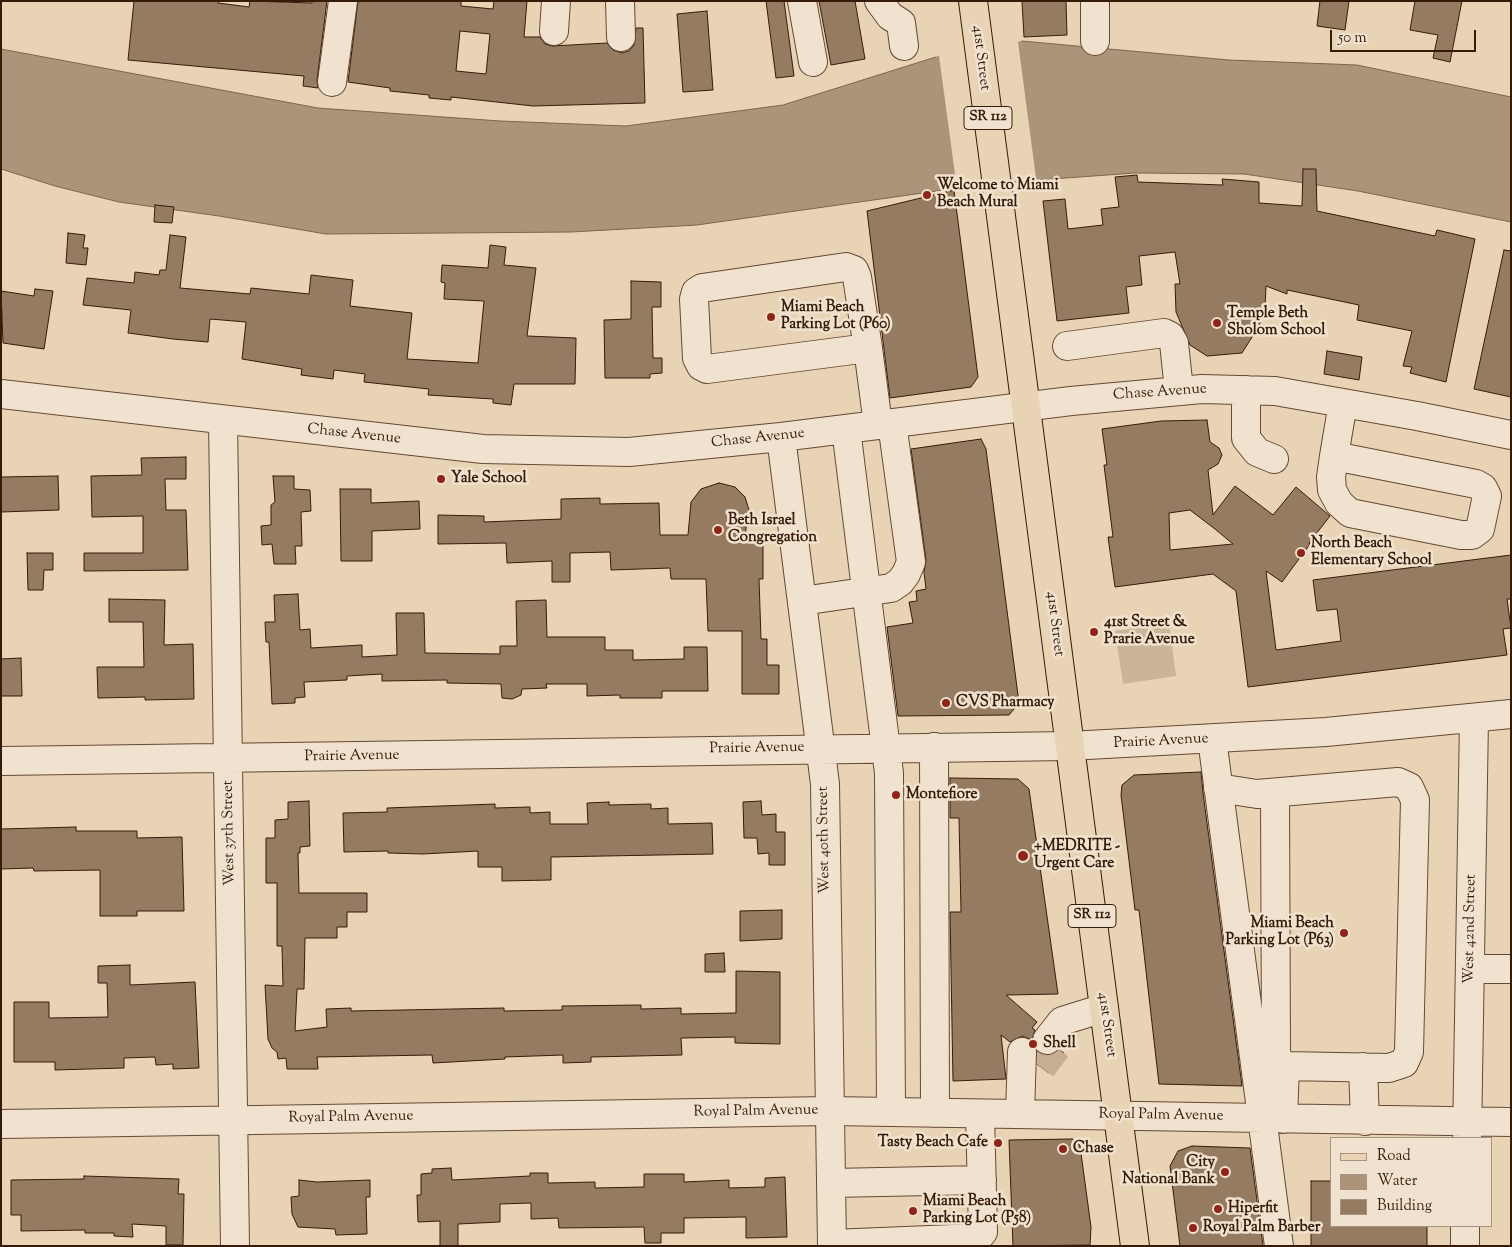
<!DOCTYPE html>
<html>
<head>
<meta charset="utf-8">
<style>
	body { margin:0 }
	#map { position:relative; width:1512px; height:1247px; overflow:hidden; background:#e9d3b5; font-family:"Sorts Mill Goudy",serif }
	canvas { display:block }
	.frame { position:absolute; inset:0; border:2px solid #371b09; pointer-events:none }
	.legend { position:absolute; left:1330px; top:1137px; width:162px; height:90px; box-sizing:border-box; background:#f1e2cf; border:1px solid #a79280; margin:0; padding:6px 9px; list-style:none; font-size:15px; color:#371b09 }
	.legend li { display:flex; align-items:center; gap:10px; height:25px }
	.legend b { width:25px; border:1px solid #a79280 }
	.scale { position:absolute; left:1330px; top:30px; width:146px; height:22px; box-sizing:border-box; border:2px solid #371b09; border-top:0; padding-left:6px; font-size:15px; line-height:18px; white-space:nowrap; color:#371b09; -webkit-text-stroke:4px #f1e2cf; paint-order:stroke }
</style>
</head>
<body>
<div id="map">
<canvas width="1512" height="1247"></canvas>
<div class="frame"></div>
<ul class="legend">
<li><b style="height:6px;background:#e9d3b5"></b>Road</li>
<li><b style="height:14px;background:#ac947b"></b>Water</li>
<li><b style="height:14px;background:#947b62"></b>Building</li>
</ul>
<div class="scale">50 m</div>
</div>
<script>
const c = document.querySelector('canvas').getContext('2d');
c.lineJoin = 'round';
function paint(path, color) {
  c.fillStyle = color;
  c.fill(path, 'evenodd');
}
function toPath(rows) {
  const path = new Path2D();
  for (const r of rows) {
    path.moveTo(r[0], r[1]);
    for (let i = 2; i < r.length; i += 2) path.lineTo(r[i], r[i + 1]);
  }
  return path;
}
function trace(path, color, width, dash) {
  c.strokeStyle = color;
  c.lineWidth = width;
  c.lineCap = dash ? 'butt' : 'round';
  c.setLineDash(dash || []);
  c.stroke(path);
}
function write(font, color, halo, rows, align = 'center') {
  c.font = font + ' "Sorts Mill Goudy",serif';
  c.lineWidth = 5;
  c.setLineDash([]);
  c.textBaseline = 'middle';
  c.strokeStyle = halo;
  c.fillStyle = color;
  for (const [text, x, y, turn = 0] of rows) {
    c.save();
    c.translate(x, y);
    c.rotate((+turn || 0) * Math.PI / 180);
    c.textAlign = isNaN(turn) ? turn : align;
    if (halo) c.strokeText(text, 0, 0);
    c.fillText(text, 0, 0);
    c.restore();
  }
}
paint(toPath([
	[1169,623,1176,676,1123,684,1115,631]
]), '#cbb498');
const water = toPath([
	[1022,41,1229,60,1357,65,1511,97,1511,222,1358,191,1244,174,1135,173,1038,180,951,189,697,225,571,232,326,234,219,216,119,202,55,186,1,169,1,49,318,108,500,121,626,126,783,105,939,56,1022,41]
]);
paint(water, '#ac947b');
trace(water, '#7d644d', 1);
paint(toPath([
	[1022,38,1022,41,1018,42,1036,178,957,189,939,56,936,57,935,55]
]), '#e9d3b5');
const building = toPath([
	[134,1,219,1,218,3,249,7,250,1,312,3,312,1,327,1,317,80,318,88,303,86,304,76,128,60,134,1],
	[358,1,461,1,461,6,493,9,494,1,527,1,524,37,540,37,545,44,552,46,607,43,613,50,622,53,629,51,634,45,636,28,643,28,645,103,533,106,451,97,451,100,429,98,429,95,390,91,390,88,348,82,358,1],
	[460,31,490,34,486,74,456,71,460,31],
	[766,1,784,1,794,76,776,78,766,1],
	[819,1,855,1,865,59,831,65,819,1],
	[1022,1,1066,1,1067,35,1024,37,1022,1],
	[1320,1,1349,1,1345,30,1317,26,1320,1],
	[1415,1,1462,1,1450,62,1433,58,1438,35,1410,30,1415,1],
	[707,11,713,90,683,92,677,14,707,11],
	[1303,169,1316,169,1317,211,1435,236,1437,230,1475,239,1446,382,1410,373,1412,367,1403,366,1412,331,1357,320,1359,305,1287,290,1287,294,1266,286,1265,309,1259,326,1242,353,1207,356,1190,345,1176,312,1175,284,1180,284,1175,252,1139,256,1142,285,1126,287,1129,313,1057,321,1043,201,1065,199,1068,229,1103,225,1101,209,1119,207,1115,177,1137,175,1138,182,1223,185,1222,179,1259,182,1259,203,1302,206,1303,169],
	[954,190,978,377,971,387,890,398,867,211,954,190],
	[155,205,174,207,172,223,154,222,155,205],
	[68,233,85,235,83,248,88,248,86,265,66,263,68,233],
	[170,235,186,237,180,288,250,294,251,288,309,294,311,275,353,280,350,306,412,313,407,359,478,363,484,301,444,299,445,283,441,282,442,265,488,268,490,245,506,247,504,265,536,268,527,336,576,338,575,384,514,384,511,405,493,403,493,399,428,395,429,389,364,382,365,374,334,370,333,379,301,375,302,369,242,359,246,322,210,319,208,342,173,339,128,333,131,310,83,305,87,278,134,283,135,272,159,275,160,270,166,270,170,235],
	[1504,250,1511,251,1511,397,1474,389,1504,250],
	[631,281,661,282,661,307,652,307,653,358,662,358,662,373,650,374,650,378,605,378,604,320,631,319,631,281],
	[35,289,53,291,44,349,3,343,1,291,34,296,35,289],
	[1327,351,1362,357,1359,380,1324,374,1327,351],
	[1207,420,1210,442,1219,448,1222,455,1218,464,1208,470,1213,515,1235,486,1273,515,1296,487,1330,516,1309,543,1310,544,1282,582,1266,571,1276,650,1341,641,1337,609,1317,611,1313,580,1511,555,1511,599,1507,599,1511,628,1503,629,1507,655,1248,687,1236,591,1213,574,1115,587,1108,537,1113,537,1104,465,1107,465,1102,429,1161,421,1207,420],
	[1190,510,1215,529,1233,544,1170,550,1169,513,1190,510],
	[981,439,986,449,1019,703,1009,715,898,716,887,627,913,623,909,602,917,601,916,591,926,589,924,572,926,560,911,449,981,439],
	[186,457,186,479,165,479,166,510,186,510,188,570,84,571,84,553,143,553,143,516,92,517,91,476,142,475,141,458,186,457],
	[58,476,59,510,1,512,1,477,58,476],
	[273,476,294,476,294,489,310,490,311,511,301,512,302,546,295,546,296,564,274,564,272,544,262,545,261,526,271,525,271,505,275,502,273,476],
	[719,483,735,487,745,497,749,510,745,535,763,536,763,579,759,579,761,639,767,639,767,665,779,665,779,694,742,694,742,631,708,631,706,579,671,579,670,568,611,570,610,552,570,553,570,582,552,582,552,561,507,563,506,543,438,544,438,515,484,516,484,522,561,519,561,499,600,498,600,504,659,503,660,535,688,535,691,502,701,489,719,483],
	[340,489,371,489,371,503,419,501,420,529,372,531,372,561,341,561,340,489],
	[27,553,53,553,53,570,44,570,43,590,28,590,27,553],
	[298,594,300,630,310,629,311,648,362,645,362,657,397,655,396,613,424,613,425,653,500,654,500,646,517,646,516,601,546,600,547,637,605,637,605,650,633,650,633,660,684,659,684,647,707,647,708,691,662,691,662,698,620,698,620,695,587,696,587,684,546,684,547,688,522,689,521,695,512,699,502,698,501,684,447,683,447,680,382,681,382,674,347,676,347,680,304,682,305,697,295,698,295,703,272,704,269,642,266,642,265,622,275,622,274,595,298,594],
	[109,599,165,600,164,645,193,644,194,699,145,700,145,697,98,698,97,667,144,667,143,622,109,622,109,599],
	[21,658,22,696,1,696,1,659,21,658],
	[1201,772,1203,793,1242,1086,1159,1084,1139,910,1135,910,1121,795,1122,785,1134,775,1201,772],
	[950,778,1018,779,1029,789,1058,994,1006,995,1037,1022,1032,1028,1035,1030,1032,1040,1022,1036,1010,1042,1001,1035,1006,1079,953,1081,950,912,961,912,959,818,950,818,950,778],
	[309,801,310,846,300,847,300,853,298,853,299,893,367,893,367,912,347,912,347,927,337,927,337,938,305,938,304,989,297,989,295,1031,327,1027,326,1009,351,1008,351,1011,504,1008,504,1011,562,1010,562,1006,641,1005,641,1009,681,1008,681,1014,736,1013,736,971,780,972,780,1044,735,1043,735,1037,681,1038,682,1055,591,1057,591,1062,563,1063,563,1055,505,1057,505,1059,433,1063,432,1055,317,1057,318,1069,287,1069,286,1058,278,1059,277,1052,272,1048,268,1039,265,985,283,986,282,946,277,946,277,883,266,883,266,838,275,838,275,820,288,819,288,802,309,801],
	[761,801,762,815,776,814,776,832,785,832,785,865,769,865,769,853,758,854,757,838,744,838,743,802,761,801],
	[609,802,609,805,651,804,651,809,668,808,668,824,712,823,713,854,551,857,551,880,502,881,502,867,478,867,478,851,423,854,388,853,388,851,344,852,343,813,387,812,387,808,495,804,495,808,530,807,530,813,550,812,550,824,588,824,587,803,609,802],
	[76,827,76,831,137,831,137,838,182,837,184,911,137,911,137,916,100,916,100,870,34,871,33,868,1,869,1,829,76,827],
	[782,910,782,939,740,941,740,911,782,910],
	[724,953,725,972,705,972,705,954,724,953],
	[130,965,130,985,195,982,199,1068,173,1069,173,1064,156,1065,155,1057,124,1058,124,1068,55,1070,55,1062,14,1062,14,1002,49,1002,49,1018,108,1017,107,983,98,983,98,966,130,965],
	[1059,1050,1064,1053,1049,1073,1037,1064,1038,1052,1045,1055,1053,1054,1059,1050],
	[1072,1139,1077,1141,1080,1146,1091,1227,1090,1245,1013,1246,1009,1140,1072,1139],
	[1192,1146,1250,1148,1263,1246,1180,1246,1170,1166,1178,1151,1192,1146],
	[451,1168,452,1180,530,1176,530,1173,548,1173,548,1183,595,1182,595,1188,644,1187,644,1174,684,1174,684,1182,729,1180,729,1188,765,1187,765,1178,785,1177,787,1237,746,1238,746,1217,684,1218,684,1233,661,1233,661,1243,645,1243,644,1227,559,1228,558,1218,531,1219,531,1203,500,1204,500,1222,458,1224,458,1246,440,1246,440,1221,418,1222,417,1195,421,1195,421,1174,432,1173,432,1169,451,1168],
	[84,1176,179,1179,178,1194,184,1194,183,1245,166,1245,166,1226,132,1224,133,1237,114,1236,114,1233,85,1233,85,1230,21,1231,21,1215,11,1215,11,1180,84,1179,84,1176],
	[299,1180,317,1182,370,1180,370,1197,366,1197,367,1234,336,1235,335,1229,298,1227,292,1214,291,1197,299,1196,299,1180],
	[1311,1181,1331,1181,1331,1226,1427,1226,1427,1246,1311,1246,1311,1181]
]);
paint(building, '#947b62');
trace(building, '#371b09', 1);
trace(toPath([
	[1042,1068,1057,1048]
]), '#c5ae93', 28, [28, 14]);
const minor = toPath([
	[620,1,621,37],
	[802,1,813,62],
	[879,1,890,16,901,23,904,46],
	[1095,1,1095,41],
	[554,31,556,1],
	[332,82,343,1],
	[1067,346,1164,333,1170,336,1174,343,1179,390],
	[868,348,707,369,701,366,697,358,694,299,696,292,702,288,846,267,854,270,857,277,868,348,878,425],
	[1246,390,1246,438,1257,452,1274,459],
	[1,394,483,449,629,452,781,437,1071,401,1202,389,1275,391,1417,416,1511,435],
	[223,421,235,1246],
	[846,429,889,773,891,1112],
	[781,437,825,784,832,1246],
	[1334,456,1476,484,1483,488,1487,496,1480,529,1472,535,1461,535,1350,513,1339,503,1332,490,1331,477,1334,456,1343,403],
	[802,601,891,588,900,582,906,574,911,562,892,423],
	[1212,739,1279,1246],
	[934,747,935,1113],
	[1,761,1069,746,1326,732,1511,714],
	[1218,788,1257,794,1398,782,1409,787,1415,800,1409,1052,1404,1063,1389,1068,1285,1066,1256,1071],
	[1275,793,1276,1053,1279,1061,1285,1066,1283,1119],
	[1470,969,1511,969],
	[1047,1040,1062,1021,1104,1008],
	[1363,1067,1365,1121],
	[1020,1114,1022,1052],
	[1,1124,830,1111,1511,1122],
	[1467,1138,1474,719],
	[831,1183,982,1180],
	[832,1244,978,1238,983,1232,980,1114],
	[1465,1246,1465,1226]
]);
const major = toPath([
	[973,1,1135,1246]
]);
trace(minor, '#644934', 30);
trace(major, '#371b09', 30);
trace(minor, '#f1e2cf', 28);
trace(major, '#e9d3b5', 28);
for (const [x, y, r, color] of [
	[927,195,5,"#8f2418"],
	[771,317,5,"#8f2418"],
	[1217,323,5,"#8f2418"],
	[441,479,5,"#8f2418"],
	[718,530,5,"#8f2418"],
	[1301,553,5,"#8f2418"],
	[1094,632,5,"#8f2418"],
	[946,703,5,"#8f2418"],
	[896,795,5,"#8f2418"],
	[1023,856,6,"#8f2418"],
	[1344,933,5,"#8f2418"],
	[1033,1044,5,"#8f2418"],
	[998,1143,5,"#8f2418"],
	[1063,1149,5,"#8f2418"],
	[1225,1172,5,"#8f2418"],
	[1218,1209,5,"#8f2418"],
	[913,1211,5,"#8f2418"],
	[1193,1228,5,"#8f2418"]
]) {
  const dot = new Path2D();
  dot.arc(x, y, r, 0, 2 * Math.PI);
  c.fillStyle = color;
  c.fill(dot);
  trace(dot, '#f1e2cf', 2);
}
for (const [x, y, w] of [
	[988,118,48],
	[1092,916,48]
]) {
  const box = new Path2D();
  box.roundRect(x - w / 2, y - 11.5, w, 23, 4);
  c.fillStyle = '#f1e2cf';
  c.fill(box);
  trace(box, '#371b09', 1);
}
write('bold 14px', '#371b09', null, [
	["SR 112",988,118],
	["SR 112",1092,916]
]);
write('15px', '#371b09', '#f1e2cf', [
	["41st Street",980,58,83],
	["Chase Avenue",1160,393,-4],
	["Chase Avenue",354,435,6],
	["Chase Avenue",758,439,-6],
	["41st Street",1054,624,83],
	["Prairie Avenue",1161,742,-3],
	["Prairie Avenue",757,749,-1],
	["Prairie Avenue",352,757,-1],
	["West 37th Street",230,833,-91],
	["West 40th Street",825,840,-91],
	["West 42nd Street",1471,929,-89],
	["41st Street",1106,1025,82],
	["Royal Palm Avenue",756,1112,-1],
	["Royal Palm Avenue",1161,1116,1],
	["Royal Palm Avenue",351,1118,-1]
]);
write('bold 15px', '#371b09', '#f1e2cf', [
	["Welcome to Miami",937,186],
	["Beach Mural",937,203],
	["Miami Beach",781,308],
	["Parking Lot (P60)",781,325],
	["Temple Beth",1227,314],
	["Sholom School",1227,331],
	["Yale School",451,479],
	["Beth Israel",728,521],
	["Congregation",728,538],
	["North Beach",1311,544],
	["Elementary School",1311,561],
	["41st Street &",1104,623],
	["Prarie Avenue",1104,640],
	["CVS Pharmacy",956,703],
	["Montefiore",906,795],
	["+MEDRITE -",1034,847],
	["Urgent Care",1034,864],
	["Miami Beach",1334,924,"right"],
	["Parking Lot (P63)",1334,941,"right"],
	["Shell",1043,1044],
	["Tasty Beach Cafe",988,1143,"right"],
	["Chase",1073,1149],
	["City",1215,1163,"right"],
	["National Bank",1215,1180,"right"],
	["Miami Beach",923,1202],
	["Parking Lot (P58)",923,1219],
	["Hiperfit",1228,1209],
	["Royal Palm Barber",1203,1228]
], 'left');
</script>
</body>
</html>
